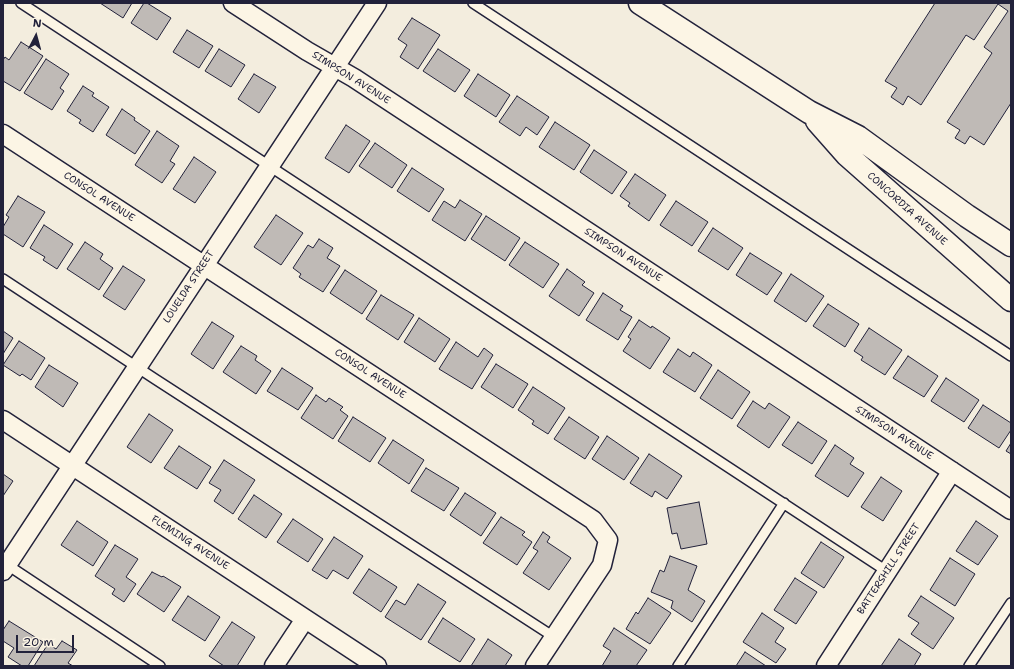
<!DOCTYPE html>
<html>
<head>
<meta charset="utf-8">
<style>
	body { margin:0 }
	#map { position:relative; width:1014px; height:669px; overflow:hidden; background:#f3edde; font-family:"Shantell Sans",sans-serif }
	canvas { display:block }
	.frame { position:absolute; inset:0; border:4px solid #22223b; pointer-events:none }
	.north { position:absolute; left:16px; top:16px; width:40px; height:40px; -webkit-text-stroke:3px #fcf5e5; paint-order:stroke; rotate:6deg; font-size:11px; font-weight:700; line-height:16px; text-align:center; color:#22223b }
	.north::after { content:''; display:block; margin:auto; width:14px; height:18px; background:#22223b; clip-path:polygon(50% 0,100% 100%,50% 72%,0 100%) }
	.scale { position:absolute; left:16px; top:635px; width:58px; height:18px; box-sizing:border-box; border:2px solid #22223b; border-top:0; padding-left:5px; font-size:12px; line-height:14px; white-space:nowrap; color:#22223b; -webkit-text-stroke:3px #fcf5e5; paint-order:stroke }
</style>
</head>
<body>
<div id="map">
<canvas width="1014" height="669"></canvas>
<div class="frame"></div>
<div class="north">N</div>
<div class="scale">20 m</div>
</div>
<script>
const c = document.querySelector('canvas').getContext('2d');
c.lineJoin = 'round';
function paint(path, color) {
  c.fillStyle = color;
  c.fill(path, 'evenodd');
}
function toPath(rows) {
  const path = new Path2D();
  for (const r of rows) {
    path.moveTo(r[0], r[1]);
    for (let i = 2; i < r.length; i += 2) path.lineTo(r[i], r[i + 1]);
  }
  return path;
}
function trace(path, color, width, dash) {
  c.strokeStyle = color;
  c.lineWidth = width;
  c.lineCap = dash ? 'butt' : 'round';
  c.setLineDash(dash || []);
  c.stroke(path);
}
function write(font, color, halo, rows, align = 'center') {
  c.font = font + ' "Shantell Sans",sans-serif';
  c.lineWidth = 3.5;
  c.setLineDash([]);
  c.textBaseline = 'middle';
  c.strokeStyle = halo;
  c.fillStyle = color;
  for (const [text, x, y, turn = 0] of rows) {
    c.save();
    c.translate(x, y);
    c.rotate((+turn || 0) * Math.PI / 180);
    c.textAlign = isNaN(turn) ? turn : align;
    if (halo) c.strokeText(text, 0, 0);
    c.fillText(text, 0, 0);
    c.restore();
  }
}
const building = toPath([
	[100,3,132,3,123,18,100,3],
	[144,3,147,3,171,18,157,40,131,23,144,3],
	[935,3,1011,3,1011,103,984,145,970,136,965,144,955,138,960,130,947,122,992,53,984,47,1008,11,998,4,974,40,966,35,921,105,908,96,903,105,891,97,897,88,885,81,935,3],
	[412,18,440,35,418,69,400,57,407,45,398,39,412,18],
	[187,30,213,46,199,68,173,52,187,30],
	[21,42,43,56,20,91,3,81,3,60,5,57,9,60,21,42],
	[219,49,245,65,231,87,205,71,219,49],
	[438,49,470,70,455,92,423,71,438,49],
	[46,59,69,74,60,88,64,91,52,110,24,93,46,59],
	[254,74,276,87,259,113,238,99,254,74],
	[478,74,510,95,496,117,464,96,478,74],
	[83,86,94,93,92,96,109,107,93,132,79,123,81,120,67,111,83,86],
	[517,96,549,117,537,135,526,127,520,136,499,122,517,96],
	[122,109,135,118,134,120,150,131,135,154,106,135,122,109],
	[555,122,590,145,574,170,539,147,555,122],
	[346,125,370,141,349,173,325,158,346,125],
	[157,131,179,146,170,161,175,164,162,183,135,165,157,131],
	[375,143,407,165,392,188,359,166,375,143],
	[594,150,627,172,612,194,580,172,594,150],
	[194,157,216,172,195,203,173,189,194,157],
	[412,168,444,189,429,212,397,191,412,168],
	[635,174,666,195,649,221,628,206,630,203,620,196,635,174],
	[18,196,45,212,23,247,3,234,3,227,9,217,6,215,18,196],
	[460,200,482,214,465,241,432,220,444,201,455,208,460,200],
	[676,201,708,222,692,246,660,225,676,201],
	[276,215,303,233,281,265,254,247,276,215],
	[486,216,520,238,505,261,471,239,486,216],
	[44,225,73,244,57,269,43,260,45,257,30,248,44,225],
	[713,228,743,248,728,270,698,251,713,228],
	[319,239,333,248,327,258,340,266,323,292,299,277,301,274,293,268,308,245,313,248,319,239],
	[85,242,103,254,100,259,113,268,99,290,67,269,85,242],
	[525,242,559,264,543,288,509,265,525,242],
	[750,253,782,273,767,295,736,275,750,253],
	[123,266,145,280,125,310,103,296,123,266],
	[567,269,585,282,582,285,594,293,579,316,549,296,567,269],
	[345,270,377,291,362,314,330,293,345,270],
	[791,274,824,296,806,322,774,301,791,274],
	[603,293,623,306,620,310,632,317,618,340,586,320,603,293],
	[381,295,414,315,398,340,366,319,381,295],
	[828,304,859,324,845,347,813,326,828,304],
	[419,318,450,339,435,362,404,342,419,318],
	[639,320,651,328,652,326,670,338,650,369,623,351,631,339,628,337,639,320],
	[212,322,234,336,213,369,191,354,212,322],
	[869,328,902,350,885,375,861,360,863,357,854,351,869,328],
	[3,331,13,338,3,354,3,331],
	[19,341,45,358,31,380,22,374,20,376,3,365,19,341],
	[456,342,478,357,484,348,493,355,472,389,439,369,456,342],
	[241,346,257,356,255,360,271,371,256,394,223,372,241,346],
	[678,349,690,357,693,352,712,365,695,392,663,372,678,349],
	[908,356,938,376,924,397,893,378,908,356],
	[496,364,528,384,513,408,481,387,496,364],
	[49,365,78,383,63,407,35,387,49,365],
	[282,368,313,388,298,410,267,391,282,368],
	[718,370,750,392,732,419,700,398,718,370],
	[946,378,979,400,964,422,931,401,946,378],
	[533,387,565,408,548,434,532,424,534,421,518,410,533,387],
	[316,395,326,402,329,398,343,407,340,410,348,416,333,439,301,418,316,395],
	[753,401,765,409,769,403,790,417,769,448,737,426,753,401],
	[983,405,1011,423,1011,430,999,448,968,428,983,405],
	[149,414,173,430,151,463,127,447,149,414],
	[353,417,386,438,370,462,338,441,353,417],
	[569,417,599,437,585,459,554,439,569,417],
	[798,422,827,441,812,464,782,445,798,422],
	[607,436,639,458,624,480,592,459,607,436],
	[393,440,424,460,409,484,378,463,393,440],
	[1011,443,1011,454,1006,451,1011,443],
	[835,445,854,458,850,464,864,473,848,497,815,476,835,445],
	[179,446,211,467,197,489,164,468,179,446],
	[649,454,682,476,667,499,655,491,652,497,630,483,649,454],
	[224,460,255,480,233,514,214,501,221,490,209,483,224,460],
	[426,468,459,488,444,511,411,491,426,468],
	[3,474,13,481,3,496,3,474],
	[881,477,902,491,883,521,861,507,881,477],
	[465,493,496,513,481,536,450,515,465,493],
	[254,495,282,514,266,538,238,519,254,495],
	[699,502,707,544,681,549,677,533,672,534,667,508,699,502],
	[501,517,525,532,522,535,532,542,517,565,483,543,501,517],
	[293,519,323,539,308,562,277,542,293,519],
	[77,521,108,542,93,566,61,545,77,521],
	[976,521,998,536,978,565,956,551,976,521],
	[543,532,550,537,547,542,571,558,549,590,523,573,538,551,533,548,543,532],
	[334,537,363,556,348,579,333,570,327,579,312,570,334,537],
	[821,542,844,557,824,588,801,573,821,542],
	[115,545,138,559,126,577,136,584,124,602,112,594,115,589,95,576,115,545],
	[670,556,697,566,688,590,705,601,692,622,671,608,673,601,651,592,660,570,664,572,670,556],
	[950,558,975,574,955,606,930,590,950,558],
	[369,569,397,587,381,612,353,593,369,569],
	[152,572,162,577,163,576,181,587,164,612,137,594,152,572],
	[795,578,817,592,796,624,774,610,795,578],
	[418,584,446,602,421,640,385,617,396,600,405,605,418,584],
	[188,596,220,617,205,641,172,620,188,596],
	[921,596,954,618,933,649,911,634,919,623,908,616,921,596],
	[648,598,671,613,650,644,626,629,636,612,638,614,648,598],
	[762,613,784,628,775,642,786,649,776,663,743,642,762,613],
	[443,618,475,639,460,662,428,642,443,618],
	[9,621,43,642,28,666,22,666,8,657,14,648,3,641,3,630,9,621],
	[232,622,255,637,237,666,224,666,209,656,232,622],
	[614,628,647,650,636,666,602,666,611,651,603,646,614,628],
	[488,639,512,655,505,666,471,666,488,639],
	[899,639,921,654,914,666,881,666,899,639],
	[62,641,77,650,68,663,73,666,34,666,48,644,56,649,62,641],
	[745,652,766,666,736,666,745,652]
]);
paint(building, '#bfbab6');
trace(building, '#22223b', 1);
const lane = toPath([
	[21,3,888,572],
	[473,3,1011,356],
	[3,279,155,379,554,637],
	[6,564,160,666],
	[678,666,784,503],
	[969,666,1011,603]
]);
const street = toPath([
	[233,3,307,51,354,78,1011,510],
	[3,134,593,520,608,540,602,565,535,666],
	[3,420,377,666],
	[3,571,377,3],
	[274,666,305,619],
	[826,666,952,471]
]);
const secondary = toPath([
	[640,3,809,112,858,137,967,216,1011,245],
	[817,121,847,155,1011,300]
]);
trace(lane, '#22223b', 12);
trace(street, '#22223b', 21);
trace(secondary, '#22223b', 25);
trace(lane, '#fcf5e5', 9);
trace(street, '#fcf5e5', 18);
trace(secondary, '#fcf5e5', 22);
write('10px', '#22223b', '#fcf5e5', [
	["SIMPSON AVENUE",351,78,32],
	["CONSOL AVENUE",99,197,33],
	["CONCORDIA AVENUE",907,209,42],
	["SIMPSON AVENUE",623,255,33],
	["LOUELDA STREET",189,287,-57],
	["CONSOL AVENUE",370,374,33],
	["SIMPSON AVENUE",894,433,33],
	["FLEMING AVENUE",190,543,33],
	["BATTERSHILL STREET",889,569,-57]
]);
</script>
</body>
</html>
